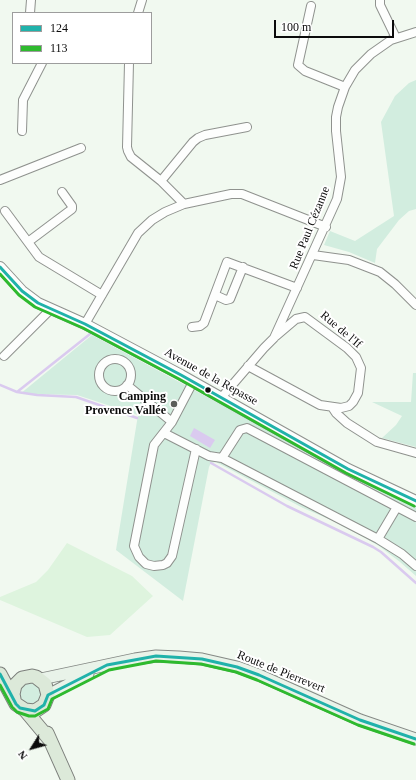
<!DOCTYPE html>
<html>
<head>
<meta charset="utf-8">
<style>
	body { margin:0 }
	#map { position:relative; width:416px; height:780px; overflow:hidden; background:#f1f9f0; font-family:"Times New Roman",serif }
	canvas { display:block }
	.legend { position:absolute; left:12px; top:12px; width:140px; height:52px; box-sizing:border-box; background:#fff; border:1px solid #9d9d9d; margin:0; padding:5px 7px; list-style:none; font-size:12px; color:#0b0b0b }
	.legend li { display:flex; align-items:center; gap:8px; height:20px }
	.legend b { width:20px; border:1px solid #9d9d9d }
	.north { position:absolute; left:12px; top:728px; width:40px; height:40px; -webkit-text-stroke:3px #fff; paint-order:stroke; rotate:233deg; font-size:11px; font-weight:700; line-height:16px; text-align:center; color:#0b0b0b }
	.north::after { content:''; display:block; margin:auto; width:14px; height:18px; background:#0b0b0b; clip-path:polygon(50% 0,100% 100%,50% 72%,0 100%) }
	.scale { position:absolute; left:274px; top:20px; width:120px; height:18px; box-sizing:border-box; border:2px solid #0b0b0b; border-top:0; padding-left:5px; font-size:12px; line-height:14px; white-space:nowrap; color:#0b0b0b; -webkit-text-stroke:3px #fff; paint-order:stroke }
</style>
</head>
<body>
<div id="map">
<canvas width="416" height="780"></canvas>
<ul class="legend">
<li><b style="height:5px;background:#20b2aa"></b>124</li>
<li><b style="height:5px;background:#2eba2e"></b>113</li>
</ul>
<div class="north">N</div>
<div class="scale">100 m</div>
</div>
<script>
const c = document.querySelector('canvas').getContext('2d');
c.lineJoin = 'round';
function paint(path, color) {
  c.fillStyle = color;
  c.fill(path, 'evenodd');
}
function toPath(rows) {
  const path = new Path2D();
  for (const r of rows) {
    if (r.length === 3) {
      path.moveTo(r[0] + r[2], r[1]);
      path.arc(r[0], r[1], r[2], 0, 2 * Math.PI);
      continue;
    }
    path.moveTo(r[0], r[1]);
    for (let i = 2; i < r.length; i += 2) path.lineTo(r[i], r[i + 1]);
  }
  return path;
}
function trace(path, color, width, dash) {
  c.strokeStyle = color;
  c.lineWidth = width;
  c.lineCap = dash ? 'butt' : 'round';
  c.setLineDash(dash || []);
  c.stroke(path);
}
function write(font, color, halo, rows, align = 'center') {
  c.font = font + ' "Times New Roman",serif';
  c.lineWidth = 4;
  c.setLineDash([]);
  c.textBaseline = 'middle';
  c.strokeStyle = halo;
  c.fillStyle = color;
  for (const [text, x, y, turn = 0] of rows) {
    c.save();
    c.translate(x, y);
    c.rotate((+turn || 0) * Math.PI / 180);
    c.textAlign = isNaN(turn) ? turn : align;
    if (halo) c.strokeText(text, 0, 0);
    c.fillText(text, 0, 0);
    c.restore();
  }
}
paint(toPath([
	[67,543,132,576,153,596,110,635,87,637,0,600,0,597,36,582,48,570]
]), '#def4de');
paint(toPath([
	[416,80,416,209,409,211,399,220,377,249,375,263,349,252,324,245,330,231,355,241,394,216,381,122,395,96,409,83],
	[92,335,389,495,416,506,416,576,400,562,379,546,367,539,331,520,303,508,216,462,211,463,209,467,183,601,116,550,138,415,77,395,20,394],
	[413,373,416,373,416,447,382,438,396,425,402,416,372,402,411,402],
	[30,694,11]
]), '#d2eddf');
paint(toPath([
	[194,428,215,440,210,448,190,436]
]), '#dacaef');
trace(toPath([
	[0,385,17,392,37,395,76,397,137,418],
	[17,392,90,334],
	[211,463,287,506,373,547,381,552,416,583]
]), '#dacaef', 2.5);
const minor = toPath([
	[380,0,380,5,396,38],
	[311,6,298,65,305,71,345,87],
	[30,13,31,0],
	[138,13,142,0],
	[129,63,127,147,128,151,131,157,161,181,184,204,231,194,242,194,326,227],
	[22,131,23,100,42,63],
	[0,180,81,148],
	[161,181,193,142,198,138,205,135,247,127],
	[5,211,39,257,102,295],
	[28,242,72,209,72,206,62,192],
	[313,255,349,260,380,272,395,284,416,305],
	[215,295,226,300,230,299,243,267],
	[85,324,138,233,152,220,165,212,184,204],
	[192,327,200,326,204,323,227,262,297,288],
	[4,356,51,309],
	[115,375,16],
	[248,366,320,405,341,408,349,406,353,402,358,393,361,368,356,357,347,348,305,317,296,319,276,336],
	[193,382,172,422,154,445,134,546,139,557,146,564,154,566,163,565,167,563,172,556,196,449],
	[127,385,172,422],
	[221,398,264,348,274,338,337,199,341,177,336,131,336,117,338,107,345,87,355,70,371,54,391,40,416,32],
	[332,407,336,413,347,423,377,442,416,453],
	[164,433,209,456,222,458,378,539,402,554,416,566],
	[222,458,240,430,247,428,416,517],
	[378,539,397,507]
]);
const tertiary = toPath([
	[0,267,22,291,38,303,85,324,181,375,348,469,416,501]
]);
const secondary = toPath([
	[41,679,135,659,156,656,179,657,202,659,237,667,259,675,360,720,416,739],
	[48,695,88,674]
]);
const primary = toPath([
	[0,674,16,704,25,710,50,740],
	[14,699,13,694,15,685,22,678,32,676,36,677,45,684,48,695,44,705,35,711,25,710],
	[47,733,68,780]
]);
trace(minor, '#8f928e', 10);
trace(tertiary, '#8f928e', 12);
trace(secondary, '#858985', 13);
trace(primary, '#7c7f7b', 15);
trace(minor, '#fdfefd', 8);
trace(tertiary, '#fdfefd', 10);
trace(secondary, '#e9f3e9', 11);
trace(primary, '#dce9d9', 13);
trace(toPath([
	[0,267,22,291,38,303,85,324,181,375,348,469,416,501],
	[0,674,16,704,20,708,35,711,44,705,48,695,107,665,156,656,202,659,237,667,259,675,360,720,416,739]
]), '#20b2aa', 3);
trace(toPath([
	[0,274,19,295,35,307,83,328,179,379,346,473,414,506],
	[0,685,12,707,17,712,29,716,35,716,48,709,52,699,109,670,156,661,201,664,236,672,257,680,358,725,414,744]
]), '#2eba2e', 3);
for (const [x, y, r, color] of [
	[208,390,3.5,"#0b0b0b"],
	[174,404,4,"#5c5e5b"]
]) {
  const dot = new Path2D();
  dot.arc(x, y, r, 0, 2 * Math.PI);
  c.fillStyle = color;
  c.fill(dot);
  trace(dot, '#fff', 1.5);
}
write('12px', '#0b0b0b', '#fff', [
	["Rue Paul Cézanne",310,228,-68],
	["Rue de l'If",341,330,40],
	["Avenue de la Repasse",211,377,29],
	["Route de Pierrevert",281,672,22]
]);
write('bold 12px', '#0b0b0b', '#fff', [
	["Camping",166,397],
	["Provence Vallée",166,411]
], 'right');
</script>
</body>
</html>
